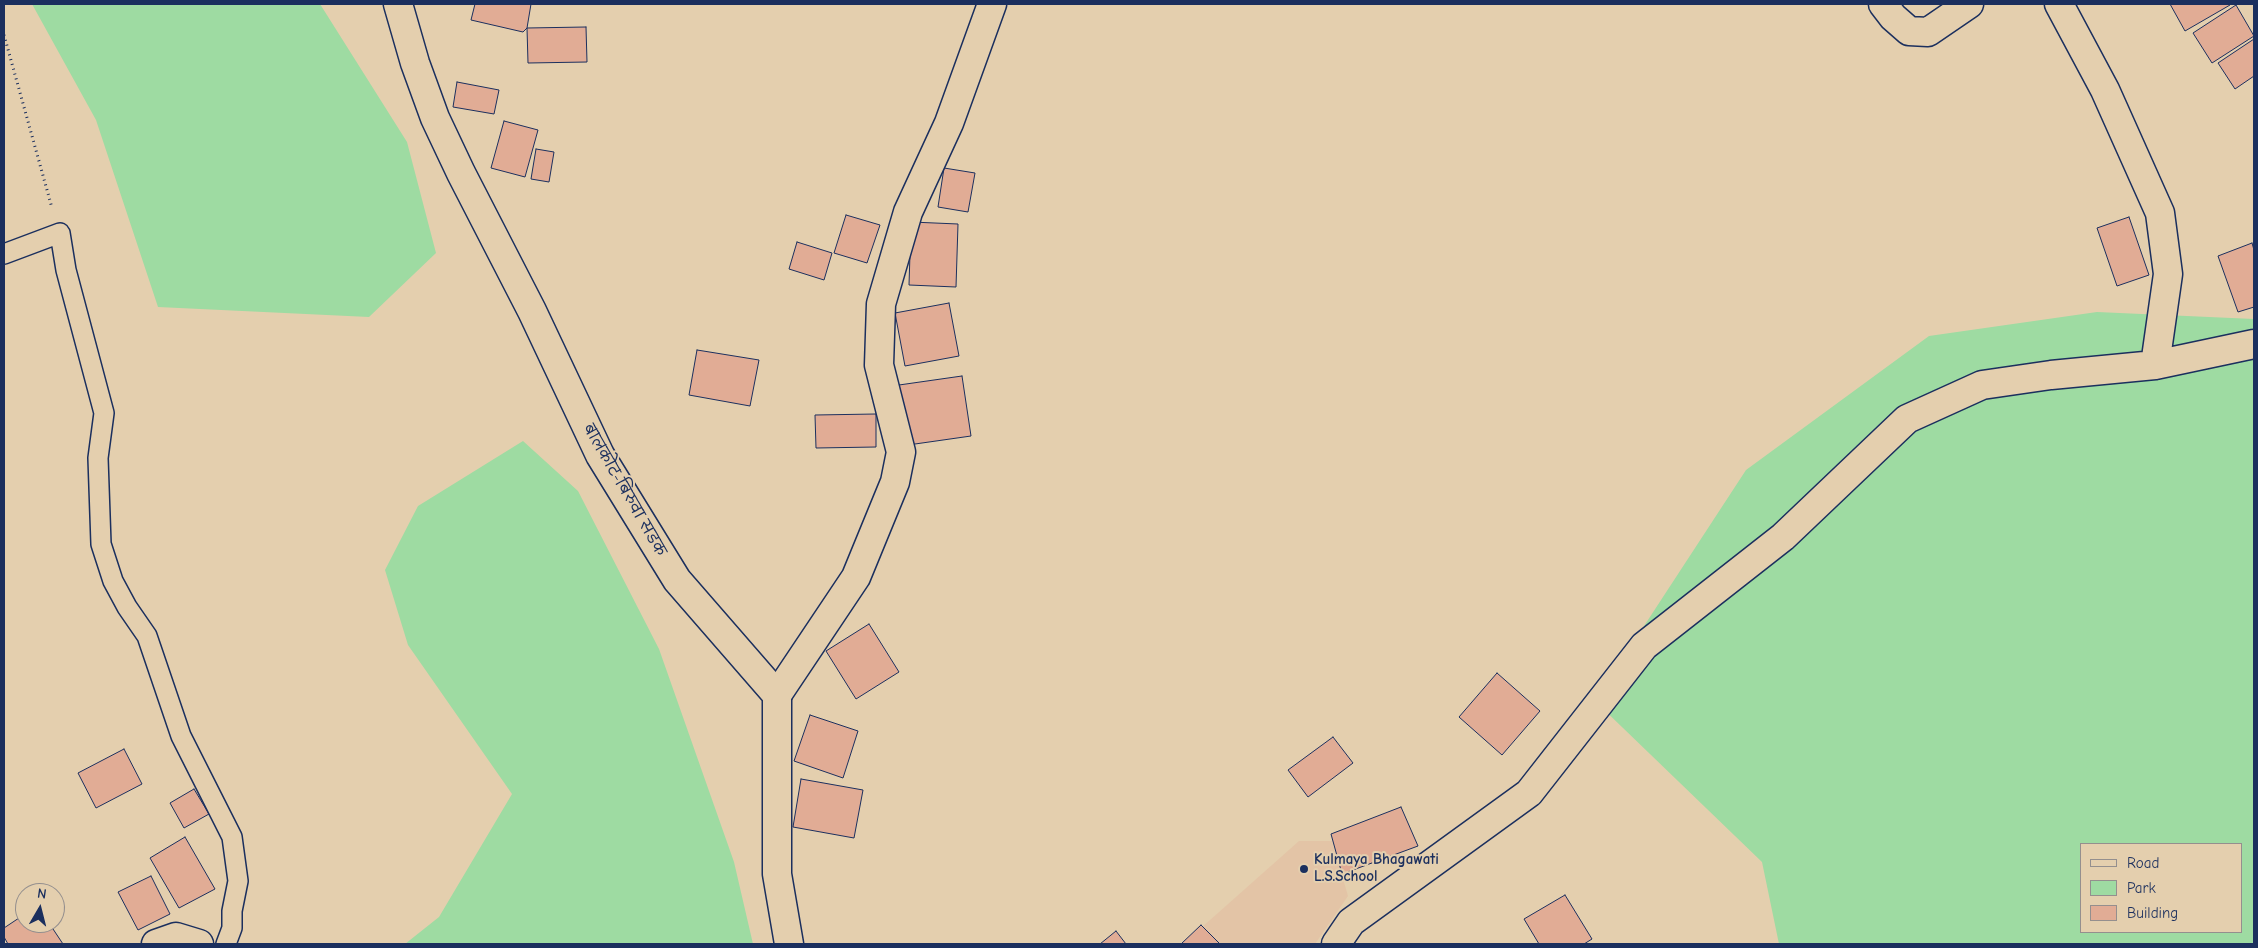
<!DOCTYPE html>
<html>
<head>
<meta charset="utf-8">
<style>
	body { margin:0 }
	#map { position:relative; width:2258px; height:948px; overflow:hidden; background:#e4cfae; font-family:"Comic Neue",sans-serif }
	canvas { display:block }
	.frame { position:absolute; inset:0; border:5px solid #1b2f5e; pointer-events:none }
	.legend { position:absolute; left:2080px; top:843px; width:162px; height:90px; box-sizing:border-box; background:#e4cfae; border:1px solid #948f8e; margin:0; padding:6px 9px; list-style:none; font-size:15px; color:#1b2f5e }
	.legend li { display:flex; align-items:center; gap:10px; height:25px }
	.legend b { width:25px; border:1px solid #948f8e }
	.north { position:absolute; left:15px; top:883px; width:50px; height:50px; box-sizing:border-box; background:#e4cfae; border:1px solid #948f8e; border-radius:50%; rotate:8deg; font-size:14px; font-weight:700; line-height:20px; text-align:center; color:#1b2f5e }
	.north::after { content:''; display:block; margin:auto; width:18px; height:22px; background:#1b2f5e; clip-path:polygon(50% 0,100% 100%,50% 72%,0 100%) }
</style>
</head>
<body>
<div id="map">
<canvas width="2258" height="948"></canvas>
<div class="frame"></div>
<ul class="legend">
<li><b style="height:6px;background:#e4cfae"></b>Road</li>
<li><b style="height:14px;background:#9edba2"></b>Park</li>
<li><b style="height:14px;background:#e1ac95"></b>Building</li>
</ul>
<div class="north">N</div>
</div>
<script>
const c = document.querySelector('canvas').getContext('2d');
c.lineJoin = 'round';
function paint(path, color) {
  c.fillStyle = color;
  c.fill(path, 'evenodd');
}
function toPath(rows) {
  const path = new Path2D();
  for (const r of rows) {
    path.moveTo(r[0], r[1]);
    for (let i = 2; i < r.length; i += 2) path.lineTo(r[i], r[i + 1]);
  }
  return path;
}
function trace(path, color, width, dash) {
  c.strokeStyle = color;
  c.lineWidth = width;
  c.lineCap = dash ? 'butt' : 'round';
  c.setLineDash(dash || []);
  c.stroke(path);
}
function write(font, color, halo, rows, align = 'center') {
  c.font = font + ' "Comic Neue","Playpen Sans Deva",sans-serif';
  c.lineWidth = 4;
  c.setLineDash([]);
  c.textBaseline = 'middle';
  c.strokeStyle = halo;
  c.fillStyle = color;
  for (const [text, x, y, turn = 0] of rows) {
    c.save();
    c.translate(x, y);
    c.rotate((+turn || 0) * Math.PI / 180);
    c.textAlign = isNaN(turn) ? turn : align;
    if (halo) c.strokeText(text, 0, 0);
    c.fillText(text, 0, 0);
    c.restore();
  }
}
paint(toPath([
	[1299,841,1332,841,1348,896,1315,944,1183,944]
]), '#e3c4a6');
paint(toPath([
	[32,4,320,4,407,142,436,253,369,317,158,307,96,120],
	[2097,312,2254,319,2254,944,1779,944,1762,862,1595,701,1746,470,1929,336],
	[2082,844,2242,844,2242,932,2082,932],
	[523,441,578,491,659,649,734,862,753,944,405,944,439,917,512,794,408,645,385,570,418,506]
]), '#9edba2');
const building = toPath([
	[475,4,531,4,527,28,523,32,471,20,475,4],
	[2170,4,2230,4,2230,5,2185,31,2170,4],
	[2236,5,2254,36,2212,63,2193,33,2236,5],
	[586,27,587,62,528,63,527,28,586,27],
	[2254,39,2254,76,2235,89,2218,63,2254,39],
	[457,82,499,90,494,114,453,107,457,82],
	[504,121,538,130,525,177,491,168,504,121],
	[536,149,554,152,549,182,531,179,536,149],
	[944,168,975,173,968,212,938,207,944,168],
	[846,215,880,225,867,263,834,253,846,215],
	[2129,217,2149,275,2117,286,2097,228,2129,217],
	[911,222,958,224,956,287,909,285,911,222],
	[797,242,832,253,824,280,789,269,797,242],
	[2252,243,2254,250,2254,307,2238,312,2218,256,2252,243],
	[949,303,959,356,905,366,895,313,949,303],
	[697,350,759,360,750,406,689,395,697,350],
	[962,376,971,436,908,445,899,385,962,376],
	[876,414,876,447,816,448,815,415,876,414],
	[869,624,899,672,856,699,826,651,869,624],
	[1497,673,1540,711,1502,755,1459,717,1497,673],
	[810,715,858,731,843,778,794,761,810,715],
	[1333,737,1353,763,1308,797,1288,770,1333,737],
	[124,749,142,784,96,808,78,773,124,749],
	[801,779,863,790,854,838,793,827,801,779],
	[194,789,209,814,184,828,170,803,194,789],
	[1401,807,1418,846,1342,874,1331,834,1401,807],
	[185,837,215,889,179,908,150,858,185,837],
	[151,876,170,914,138,930,118,892,151,876],
	[1565,895,1592,939,1584,944,1539,944,1524,919,1565,895],
	[25,914,25,923,49,923,63,944,8,944,4,937,4,928,25,914],
	[1201,925,1220,944,1181,944,1201,925],
	[1116,931,1126,944,1100,944,1116,931]
]);
paint(building, '#e1ac95');
trace(building, '#1b2f5e', 1);
const lane = toPath([
	[4,254,60,233,66,270,104,413,98,458,101,544,113,581,127,607,147,636,181,736,232,837,238,881,232,911,232,928,226,944]
]);
const street = toPath([
	[1883,4,1893,17,1909,31,1928,32,1969,4],
	[2059,4,2105,90,2160,213,2168,274,2155,365],
	[777,695,856,577,895,482,901,452,879,365,881,304,908,212,949,123,992,4],
	[156,944,176,937,199,944],
	[1336,944,1351,922,1529,793,1644,646,1783,537,1907,419,1982,385,2051,375,2155,365,2254,344]
]);
const secondary = toPath([
	[398,4,415,63,435,118,461,173,532,311,600,455,677,580,777,695,777,874,789,944]
]);
trace(lane, '#1b2f5e', 22);
trace(street, '#1b2f5e', 31);
trace(secondary, '#1b2f5e', 31);
trace(toPath([
	[4,35,52,208]
]), '#1b2f5e', 3, [1, 4]);
trace(lane, '#e4cfae', 19);
trace(street, '#e4cfae', 28);
trace(secondary, '#e4cfae', 28);
for (const [x, y, r, color] of [
	[1304,869,5,"#1b2f5e"]
]) {
  const dot = new Path2D();
  dot.arc(x, y, r, 0, 2 * Math.PI);
  c.fillStyle = color;
  c.fill(dot);
  trace(dot, '#e4cfae', 2);
}
write('15px', '#1b2f5e', '#e4cfae', [
	["बालकोट-बिरुवा सडक",624,490,60]
]);
write('bold 15px', '#1b2f5e', '#e4cfae', [
	["Kulmaya Bhagawati",1314,860],
	["L.S.School",1314,877]
], 'left');
</script>
</body>
</html>
